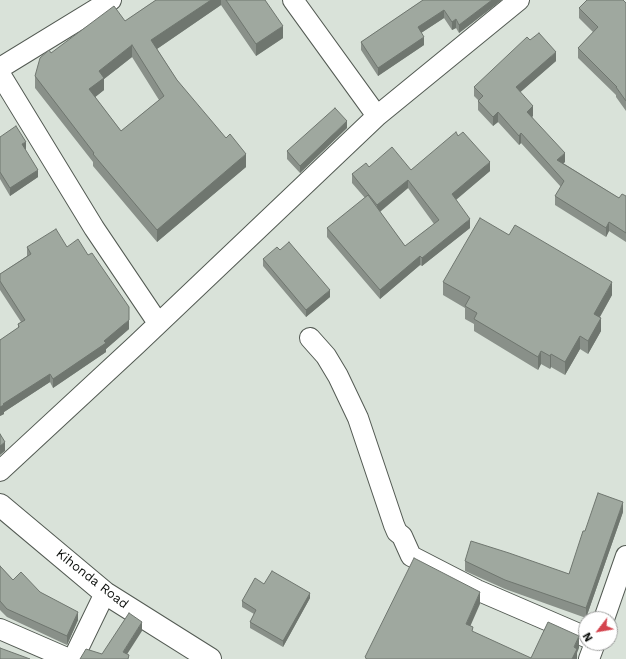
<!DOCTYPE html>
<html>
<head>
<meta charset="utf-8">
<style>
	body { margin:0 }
	#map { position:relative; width:626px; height:659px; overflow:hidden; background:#d9e2d9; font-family:"Work Sans",sans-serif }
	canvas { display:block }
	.north { position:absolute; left:578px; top:611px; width:40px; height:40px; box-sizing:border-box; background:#fff; border:1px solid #9e9f9e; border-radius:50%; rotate:239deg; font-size:11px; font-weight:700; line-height:16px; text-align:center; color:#0c0f0c }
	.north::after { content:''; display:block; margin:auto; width:14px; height:18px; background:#d4444e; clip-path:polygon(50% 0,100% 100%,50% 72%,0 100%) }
</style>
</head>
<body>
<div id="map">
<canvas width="626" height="659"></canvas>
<div class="north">N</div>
</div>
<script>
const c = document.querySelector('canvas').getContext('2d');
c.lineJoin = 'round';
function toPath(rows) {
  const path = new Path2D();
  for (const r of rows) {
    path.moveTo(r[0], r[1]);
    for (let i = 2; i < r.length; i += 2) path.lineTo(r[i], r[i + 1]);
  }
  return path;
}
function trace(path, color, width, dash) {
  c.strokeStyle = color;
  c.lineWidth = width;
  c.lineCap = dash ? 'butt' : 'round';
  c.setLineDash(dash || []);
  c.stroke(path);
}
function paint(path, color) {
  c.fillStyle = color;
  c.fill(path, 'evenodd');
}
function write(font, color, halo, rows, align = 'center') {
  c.font = font + ' "Work Sans",sans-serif';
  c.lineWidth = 3;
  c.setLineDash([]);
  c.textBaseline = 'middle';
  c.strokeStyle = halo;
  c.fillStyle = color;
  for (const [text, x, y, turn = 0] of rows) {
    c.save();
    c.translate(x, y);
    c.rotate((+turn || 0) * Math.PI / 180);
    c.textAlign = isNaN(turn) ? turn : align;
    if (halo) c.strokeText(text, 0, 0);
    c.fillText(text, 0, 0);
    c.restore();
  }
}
const minor = toPath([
	[293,0,377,116],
	[0,68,111,0],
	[0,74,94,228,158,323],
	[310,338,326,356,338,376,358,418,394,525,397,532,402,536,411,556,477,590,586,637],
	[0,471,136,345,377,116,519,0],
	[604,619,626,556],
	[0,629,69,659],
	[73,659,105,593],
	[589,659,595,643]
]);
const tertiary = toPath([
	[0,505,105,593,210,659]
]);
trace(minor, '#535a53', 22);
trace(tertiary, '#535a53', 24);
trace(minor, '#fff', 20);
trace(tertiary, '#fff', 22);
paint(toPath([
	[156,0,265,0,283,38,256,56,221,5,157,49,177,80,246,167,157,242,93,166,93,162,35,88,35,76,51,53,125,21],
	[132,57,159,100,121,131,95,97,104,90,104,79],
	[423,0,502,0,459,33,456,28,452,30,444,18,421,33,424,45,378,76,361,50,361,42],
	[626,3,626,111,616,97,616,95,578,58,578,48,593,32,579,18,579,8],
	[530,40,556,61,520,92,533,116,532,117,565,162,563,163,619,198,626,196,626,242,609,231,606,237,555,205,555,196,561,187,521,143,519,145,498,122,493,126,478,110,478,100,474,96,474,87],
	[347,128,300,173,287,159,287,151],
	[458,136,490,171,456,200,470,228,422,266,420,265,380,299,327,237,327,228,365,198,352,183,352,174,369,167,411,170],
	[408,188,434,224,405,246,380,212],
	[0,137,26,149,25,149,38,177,10,196,0,179],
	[27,247,67,247,129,329,106,349,106,352,53,388,50,382,4,412,4,414,0,416,0,340,18,328,18,324,21,322,0,290,0,274,27,256],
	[280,250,330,297,306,317,263,266,263,259],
	[443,282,612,295,600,317,601,331,588,354,580,349,565,375,551,367,550,369,541,364,538,370,474,331,474,324,465,319,465,308,443,295],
	[623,512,586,618,505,589,465,571,465,561,569,574,585,531],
	[0,566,13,580,40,592,78,620,67,645,7,617,0,610],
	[264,584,310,598,283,647,250,628,250,622,254,614,242,607,242,601]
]), '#899089');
paint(toPath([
	[211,0,221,0,221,5,151,53,151,40],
	[492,0,502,0,459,33,459,25],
	[444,10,444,18,418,35,418,27],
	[456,19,456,28,452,30,452,22],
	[283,26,283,38,256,56,256,44],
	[424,37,424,45,378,76,378,68],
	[132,45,132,57,104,79,104,90,89,102,89,89,99,71],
	[556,52,556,61,516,96,516,87],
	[533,106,533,116,527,121,527,112],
	[498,112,498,122,493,126,493,117],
	[347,121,347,128,300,173,300,166],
	[521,133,521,143,519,145,519,136],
	[26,142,26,149,22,151,22,144],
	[565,153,565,162,557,169,557,160],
	[246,154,246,167,157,242,157,230],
	[490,162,490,171,452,203,452,194],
	[38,170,38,177,10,196,10,188],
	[408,180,408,188,377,214,377,205],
	[470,219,470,228,422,266,422,258],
	[609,222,609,231,606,237,606,228],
	[420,256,420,265,380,299,380,290],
	[612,282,612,295,594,327,594,314],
	[330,290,330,297,306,317,306,310],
	[601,318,601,331,588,354,588,341],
	[129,320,129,329,106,349,106,352,53,388,53,379,104,341],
	[580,336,580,349,565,375,565,362],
	[541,351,541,364,538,370,538,357],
	[551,354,551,367,550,369,550,356],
	[50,374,50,382,4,412,4,414,0,416,0,407,3,404],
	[5,442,5,451,0,455,0,446],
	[623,502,623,512,586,618,586,608],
	[480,592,480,604,466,636,466,624],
	[310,593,310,598,283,647,283,641],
	[78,612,78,620,67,645,67,636],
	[142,622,142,631,124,659,123,652],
	[579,636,579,648,577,653,577,659,572,659,574,647]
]), '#6f766f');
const building = toPath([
	[156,0,211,0,151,40,177,80,226,138,230,134,246,154,157,230,93,154,94,153,35,76,40,58,49,50,51,53,114,6,125,21,156,0],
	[132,45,164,96,121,131,89,89,104,78,99,71,132,45],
	[226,0,265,0,283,26,256,44,226,0],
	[423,0,492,0,459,25,456,19,452,22,444,10,418,27,424,37,378,68,361,42,423,0],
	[587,0,623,0,626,3,626,101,616,87,617,87,578,48,598,27,579,8,587,0],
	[539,33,556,52,516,87,533,106,527,112,565,153,557,160,619,198,622,194,626,196,626,233,609,222,606,228,555,196,564,181,521,133,519,136,498,112,493,117,478,101,483,96,474,87,527,37,530,40,539,33],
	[335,108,347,121,300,166,287,151,335,108],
	[16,126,26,142,22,144,38,170,10,188,0,172,0,137,16,126],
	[456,132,458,136,463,132,490,162,452,194,470,219,422,258,420,256,380,290,327,228,368,195,405,246,439,220,408,180,377,205,352,174,366,163,369,167,392,147,411,170,456,132],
	[480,218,509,235,515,225,612,282,594,314,601,318,588,341,580,336,565,362,551,354,550,356,541,351,538,357,474,319,477,313,465,306,470,297,443,282,480,218],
	[56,229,67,247,78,239,88,255,92,253,129,307,129,320,104,341,106,343,53,379,50,374,3,404,4,405,0,407,0,340,19,327,18,324,25,320,0,281,0,274,31,254,27,247,56,229],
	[289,242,330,290,306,310,263,259,277,247,280,250,289,242],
	[0,434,5,442,0,446,0,434],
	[598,493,623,502,586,608,505,580,465,561,471,541,509,553,569,574,583,531,585,531,598,493],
	[414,558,480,592,466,624,473,627,472,631,531,658,548,622,579,636,574,647,577,649,572,659,366,659,366,658,365,657,414,558],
	[0,566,13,580,21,572,40,592,78,612,67,636,7,609,0,601,0,566],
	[272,571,310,593,283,641,250,622,256,610,242,601,255,578,264,584,272,571],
	[129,613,142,622,123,652,129,655,128,659,80,659,86,649,102,654,129,613],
	[0,648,30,659,0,659,0,648]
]);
paint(building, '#9fa89f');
trace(building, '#6f766f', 1);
write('13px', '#0c0f0c', '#fff', [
	["Kihonda Road",92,579,38]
]);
</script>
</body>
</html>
